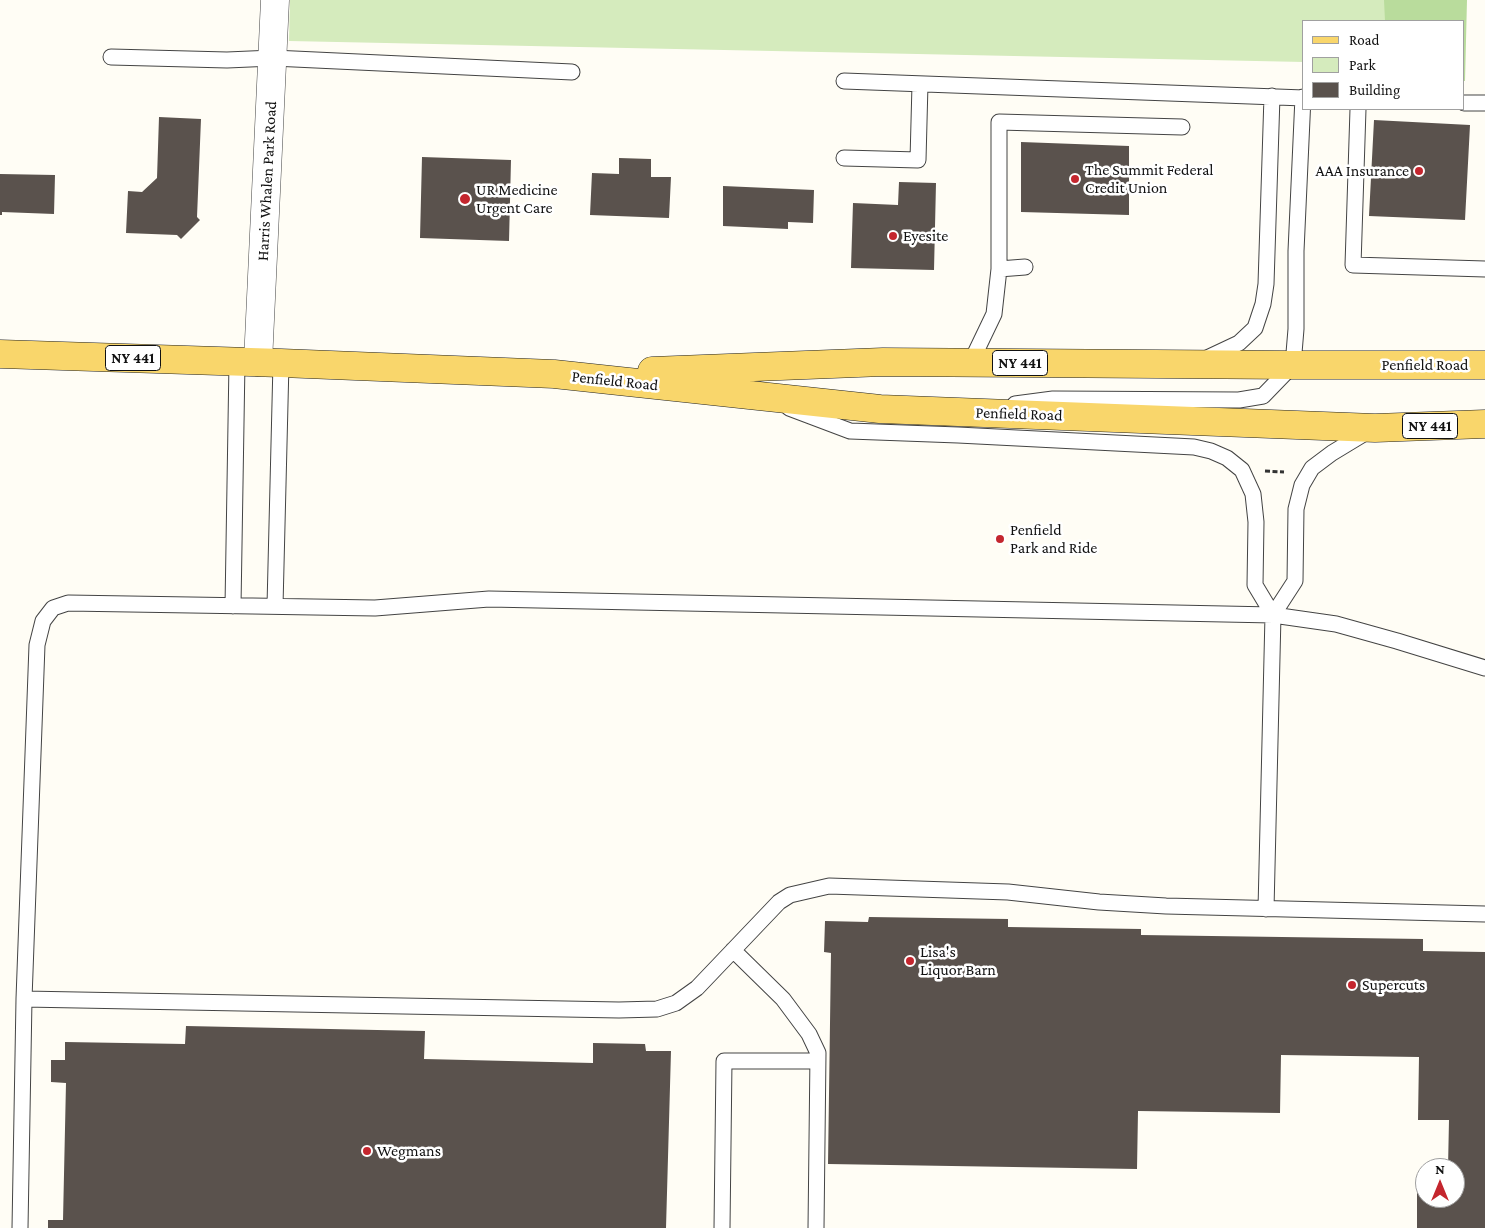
<!DOCTYPE html>
<html>
<head>
<meta charset="utf-8">
<style>
	body { margin:0 }
	#map { position:relative; width:1485px; height:1228px; overflow:hidden; background:#fffdf5; font-family:"Crimson Pro",serif }
	canvas { display:block }
	.legend { position:absolute; left:1302px; top:20px; width:162px; height:90px; box-sizing:border-box; background:#fff; border:1px solid #a0a0a0; margin:0; padding:6px 9px; list-style:none; font-size:15px; color:#111 }
	.legend li { display:flex; align-items:center; gap:10px; height:25px }
	.legend b { width:25px; border:1px solid #a0a0a0 }
	.north { position:absolute; left:1415px; top:1158px; width:50px; height:50px; box-sizing:border-box; background:#fff; border:1px solid #a0a0a0; border-radius:50%; rotate:0deg; font-size:14px; font-weight:700; line-height:20px; text-align:center; color:#111 }
	.north::after { content:''; display:block; margin:auto; width:18px; height:22px; background:#c4262e; clip-path:polygon(50% 0,100% 100%,50% 72%,0 100%) }
</style>
</head>
<body>
<div id="map">
<canvas width="1485" height="1228"></canvas>
<ul class="legend">
<li><b style="height:6px;background:#f9d66b"></b>Road</li>
<li><b style="height:14px;background:#d5ebbd"></b>Park</li>
<li><b style="height:14px;background:#5a524d"></b>Building</li>
</ul>
<div class="north">N</div>
</div>
<script>
const c = document.querySelector('canvas').getContext('2d');
c.lineJoin = 'round';
function paint(path, color) {
  c.fillStyle = color;
  c.fill(path, 'evenodd');
}
function toPath(rows) {
  const path = new Path2D();
  for (const r of rows) {
    path.moveTo(r[0], r[1]);
    for (let i = 2; i < r.length; i += 2) path.lineTo(r[i], r[i + 1]);
  }
  return path;
}
function trace(path, color, width, dash) {
  c.strokeStyle = color;
  c.lineWidth = width;
  c.lineCap = dash ? 'butt' : 'round';
  c.setLineDash(dash || []);
  c.stroke(path);
}
function write(font, color, halo, rows, align = 'center') {
  c.font = font + ' "Crimson Pro",serif';
  c.lineWidth = 5;
  c.setLineDash([]);
  c.textBaseline = 'middle';
  c.strokeStyle = halo;
  c.fillStyle = color;
  for (const [text, x, y, turn = 0] of rows) {
    c.save();
    c.translate(x, y);
    c.rotate((+turn || 0) * Math.PI / 180);
    c.textAlign = isNaN(turn) ? turn : align;
    if (halo) c.strokeText(text, 0, 0);
    c.fillText(text, 0, 0);
    c.restore();
  }
}
paint(toPath([
	[290,0,1425,0,1425,21,1304,21,1304,62,289,41]
]), '#d5ebbd');
paint(toPath([
	[1384,0,1467,0,1465,81,1464,81,1464,21,1385,21]
]), '#b9dc9c');
paint(toPath([
	[159,117,201,119,197,217,200,220,181,239,177,235,126,233,128,191,142,192,157,178],
	[1374,120,1470,125,1465,220,1369,216],
	[1021,142,1129,146,1129,215,1021,212],
	[422,157,511,160,509,241,420,238],
	[619,158,651,159,651,177,671,177,669,218,590,215,592,173,619,174],
	[0,174,55,175,54,214,2,212,2,215,0,215],
	[899,182,936,183,934,270,851,268,853,203,898,205],
	[723,186,814,190,813,223,788,222,788,229,723,226],
	[869,917,1008,919,1008,927,1141,929,1141,935,1423,939,1423,951,1485,952,1485,1228,1417,1228,1417,1189,1425,1189,1425,1198,1455,1198,1455,1168,1448,1168,1449,1120,1418,1120,1419,1057,1281,1055,1280,1113,1138,1111,1137,1169,828,1164,831,953,824,952,825,921,868,922],
	[186,1026,425,1031,424,1059,593,1063,593,1043,645,1044,646,1051,671,1051,666,1228,48,1228,48,1220,63,1220,66,1083,51,1082,51,1060,65,1060,65,1042,185,1044]
]), '#5a524d');
const service = toPath([
	[111,57,227,60,273,58,572,72],
	[844,81,1304,98],
	[1464,103,1485,103],
	[1358,109,1353,265,1485,269],
	[844,158,918,160,920,84],
	[999,269,1025,267],
	[1205,359,1239,343,1255,328,1263,304,1266,284,1272,96],
	[971,362,994,314,999,269,999,122,1182,127],
	[1015,404,1053,399,1239,400,1263,396,1293,365,1296,329,1296,251,1303,97],
	[789,408,850,431,958,435,1194,447,1211,451,1227,458,1242,470,1253,494,1256,522,1255,585,1273,615],
	[233,606,237,362],
	[275,606,281,363],
	[1266,909,1273,615,1295,581,1296,509,1302,485,1312,468,1332,453,1370,430],
	[733,950,783,999,809,1034,818,1053,816,1228],
	[24,999,619,1010,657,1009,676,1003,697,988,779,902,790,895,829,886,1008,892,1099,902,1166,906,1485,914],
	[20,1228,24,999,37,645,43,621,53,608,68,603,375,608,489,599,1273,615,1336,624,1397,641,1485,668],
	[722,1228,724,1061,817,1061]
]);
const minor = toPath([
	[258,362,275,0]
]);
const primary = toPath([
	[0,354,281,363,554,374,880,409,1375,428,1485,424],
	[652,371,883,362,1293,365,1485,365]
]);
trace(service, '#444', 17);
trace(minor, '#444', 29);
trace(primary, '#222', 29);
trace(toPath([
	[1265,471,1284,472]
]), '#333', 3, [5, 2.5]);
trace(service, '#fff', 15);
trace(minor, '#fff', 28);
trace(primary, '#f9d66b', 28);
for (const [x, y, r, color] of [
	[1419,171,5,"#c4262e"],
	[1075,179,5,"#c4262e"],
	[465,199,6,"#c4262e"],
	[893,236,5,"#c4262e"],
	[1000,539,5,"#c4262e"],
	[910,961,5,"#c4262e"],
	[1352,985,5,"#c4262e"],
	[367,1151,5,"#c4262e"]
]) {
  const dot = new Path2D();
  dot.arc(x, y, r, 0, 2 * Math.PI);
  c.fillStyle = color;
  c.fill(dot);
  trace(dot, '#fff', 2);
}
for (const [x, y, w] of [
	[133,358,55],
	[1020,363,55],
	[1430,426,55]
]) {
  const box = new Path2D();
  box.roundRect(x - w / 2, y - 12.5, w, 25, 4);
  c.fillStyle = '#fff';
  c.fill(box);
  trace(box, '#111', 1);
}
write('bold 15px', '#111', null, [
	["NY 441",133,358],
	["NY 441",1020,363],
	["NY 441",1430,426]
]);
write('16px', '#111', '#fff', [
	["The Summit Federal",1085,170],
	["Credit Union",1085,188],
	["AAA Insurance",1409,171,"right"],
	["UR Medicine",476,190],
	["Urgent Care",476,208],
	["Eyesite",903,236],
	["Penfield",1010,530],
	["Park and Ride",1010,548],
	["Lisa's",920,952],
	["Liquor Barn",920,970],
	["Supercuts",1362,985],
	["Wegmans",377,1151]
], 'left');
write('16px', '#111', '#fff', [
	["Harris Whalen Park Road",267,181,-87],
	["Penfield Road",1425,365],
	["Penfield Road",615,381,6],
	["Penfield Road",1019,414,2]
]);
</script>
</body>
</html>
